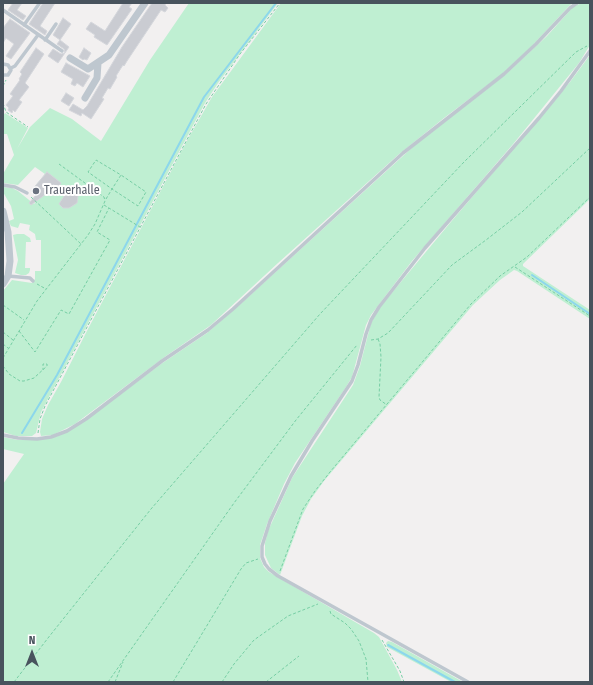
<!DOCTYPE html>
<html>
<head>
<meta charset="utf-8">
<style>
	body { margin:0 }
	#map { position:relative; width:593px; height:685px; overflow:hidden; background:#f2f0f0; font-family:"Fira Sans Condensed",sans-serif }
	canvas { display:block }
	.frame { position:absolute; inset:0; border:4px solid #48535d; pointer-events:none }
	.north { position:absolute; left:12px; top:633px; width:40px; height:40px; -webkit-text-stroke:3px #fff; paint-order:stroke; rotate:0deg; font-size:11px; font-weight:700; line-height:16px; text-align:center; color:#48535d }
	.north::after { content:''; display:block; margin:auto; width:14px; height:18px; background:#48535d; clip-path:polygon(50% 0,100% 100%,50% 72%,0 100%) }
</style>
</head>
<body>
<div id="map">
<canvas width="593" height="685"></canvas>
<div class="frame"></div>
<div class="north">N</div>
</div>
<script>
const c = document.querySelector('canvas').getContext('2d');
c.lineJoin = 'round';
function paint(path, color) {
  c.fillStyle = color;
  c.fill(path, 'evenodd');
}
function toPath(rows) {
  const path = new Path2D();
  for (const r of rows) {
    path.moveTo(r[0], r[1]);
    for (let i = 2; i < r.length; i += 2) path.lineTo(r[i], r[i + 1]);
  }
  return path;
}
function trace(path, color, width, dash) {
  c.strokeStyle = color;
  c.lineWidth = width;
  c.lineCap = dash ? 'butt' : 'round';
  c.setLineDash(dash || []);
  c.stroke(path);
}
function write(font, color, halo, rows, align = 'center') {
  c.font = font + ' "Fira Sans Condensed",sans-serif';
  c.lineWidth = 4;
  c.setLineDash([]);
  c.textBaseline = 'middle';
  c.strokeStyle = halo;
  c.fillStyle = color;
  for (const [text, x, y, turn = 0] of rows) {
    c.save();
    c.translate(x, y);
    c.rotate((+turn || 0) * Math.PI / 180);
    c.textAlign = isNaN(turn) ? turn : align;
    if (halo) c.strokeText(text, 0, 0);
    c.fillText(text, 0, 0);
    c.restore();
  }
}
paint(toPath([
	[189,3,278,3,218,83,205,103,41,412,36,433,32,436,16,436,3,432,3,291,12,280,32,283,35,279,35,271,41,271,41,240,36,240,35,234,29,230,30,225,20,223,18,228,11,226,10,224,9,221,14,219,11,206,3,192,3,187,12,188,18,191,34,204,38,199,36,195,31,191,45,174,35,167,18,185,3,183,3,174,14,155,7,134,3,134,3,116,5,113,28,128,17,149,30,127,50,108,72,119,101,141,150,60],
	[281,3,572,3,530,48,501,75,444,118,398,155,278,263,211,325,166,356,75,424,53,435,41,436,40,432,42,419,48,405,61,382,89,327,188,139,212,97],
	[582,3,590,4,590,45,579,63,514,143,412,261,371,315,366,325,352,377,346,387,295,463,284,484,267,524,260,545,260,558,264,567,269,572,374,633,379,637,397,670,402,682,3,682,3,484,24,454,3,449,3,437,18,440,30,440,58,436,122,393,161,364,207,333,246,299,415,145,506,74,547,36,574,6],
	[590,55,590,199,523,264,523,266,590,310,590,319,517,271,514,270,500,280,473,305,324,481,311,499,302,516,280,575,271,568,265,555,265,543,268,531,292,478,353,385,360,366,371,323,380,307,450,223,570,82],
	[17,234,24,234,30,238,31,242,26,242,25,268,30,268,30,270,29,273,26,275,21,275,15,273,18,260,13,235],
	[388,641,392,642,463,682,451,682,387,647,386,643]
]), '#bfefd2');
trace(toPath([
	[532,275,590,314],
	[22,433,57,375,204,97,276,3],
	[388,645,455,682]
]), '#8cd7ec', 2);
const building = toPath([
	[13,3,22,3,17,10,26,16,23,20,8,10,13,3],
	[43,3,55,3,40,26,47,31,45,35,29,24,43,3],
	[123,3,132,3,129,7,132,9,107,45,94,37,95,35,86,29,91,22,105,31,123,3],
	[152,3,166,3,165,5,168,8,165,12,161,10,127,61,124,66,123,65,116,76,117,77,110,89,108,88,102,98,104,99,91,119,82,113,81,116,69,110,73,104,83,110,87,106,122,47,152,3],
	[63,18,71,24,60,40,69,47,58,63,48,56,53,49,61,54,65,53,64,49,57,44,60,40,53,35,63,18],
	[10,19,30,33,11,59,6,56,14,44,6,38,3,43,3,28,10,19],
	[36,48,44,54,25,83,29,87,19,100,22,102,15,112,13,110,12,113,8,110,9,108,6,105,13,96,10,94,20,80,19,79,22,74,20,72,36,48],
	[84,48,91,53,87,60,84,59,83,60,79,57,84,48],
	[66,63,90,76,83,87,77,83,75,86,71,84,73,79,61,72,66,63],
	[66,93,74,98,69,106,61,101,66,93],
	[47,172,61,183,59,186,60,187,50,191,31,205,29,203,36,195,31,191,47,172],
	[66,193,76,193,78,196,77,203,69,208,63,208,59,204,66,193]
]);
paint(building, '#caccd2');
trace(building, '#d4d6db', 1);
trace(toPath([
	[3,86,6,80],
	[3,103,6,112,28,127],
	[31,197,81,244],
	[106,199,112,189,121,175,96,160,88,172,112,189,138,206,146,192,121,175],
	[104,205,140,227],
	[515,267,590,316],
	[37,284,46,289],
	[3,305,24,320],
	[19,331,35,352,61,310,69,314,110,240,97,232,109,208],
	[3,332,13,340],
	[378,339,380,344,381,357,379,397,380,400,387,405],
	[371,340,378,339,388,333,452,265,486,240,522,212,590,148],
	[3,344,8,348],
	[3,358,37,301,88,235,95,224,105,201,104,197,59,164],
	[3,366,9,374,20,381,24,381,34,378,47,366,47,364,43,364,43,370],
	[38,433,40,419,45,406,206,104,240,54,280,3],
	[280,571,303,509,315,491,330,472,471,304,500,276,527,257,590,197],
	[330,611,331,614,345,623,351,629,359,641,366,659,368,682],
	[382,640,400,671,404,682],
	[14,682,48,638,151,509,320,314,464,162,576,52,587,46],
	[108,682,234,503,296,420,357,345],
	[115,682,123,662],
	[173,682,241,569,246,563,258,559],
	[222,682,234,664,254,640,288,616,318,604],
	[266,682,299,656]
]), '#76cea4', 1, [3, 2]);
trace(toPath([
	[3,10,62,51],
	[24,25,39,4],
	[45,40,56,24],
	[3,64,8,65,11,70,8,75,3,75],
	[11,68,15,66,38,35],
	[3,185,15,187,27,193],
	[8,276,30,278,33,281],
	[3,435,18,438,37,439,51,437,67,431,86,419,162,361,208,330,233,309,403,153,504,74,536,44,570,8,577,3],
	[468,682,278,576,269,569,265,564,262,557,262,546,270,521,291,476,312,441,352,381,358,365,366,334,371,320,379,307,425,248,539,118,561,91,590,51]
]), '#bec7cf', 3.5);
trace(toPath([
	[70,58,88,69,109,55,145,3],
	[85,98,97,78,98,63],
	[3,211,8,232,10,261,8,276,3,284]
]), '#bec7cf', 7);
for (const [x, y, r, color] of [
	[36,191,4,"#6b7280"]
]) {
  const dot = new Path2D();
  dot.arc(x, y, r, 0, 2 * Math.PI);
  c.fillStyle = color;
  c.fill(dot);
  trace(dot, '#fff', 1.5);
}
write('12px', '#5b616d', '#fff', [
	["Trauerhalle",44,191]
], 'left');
</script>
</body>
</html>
